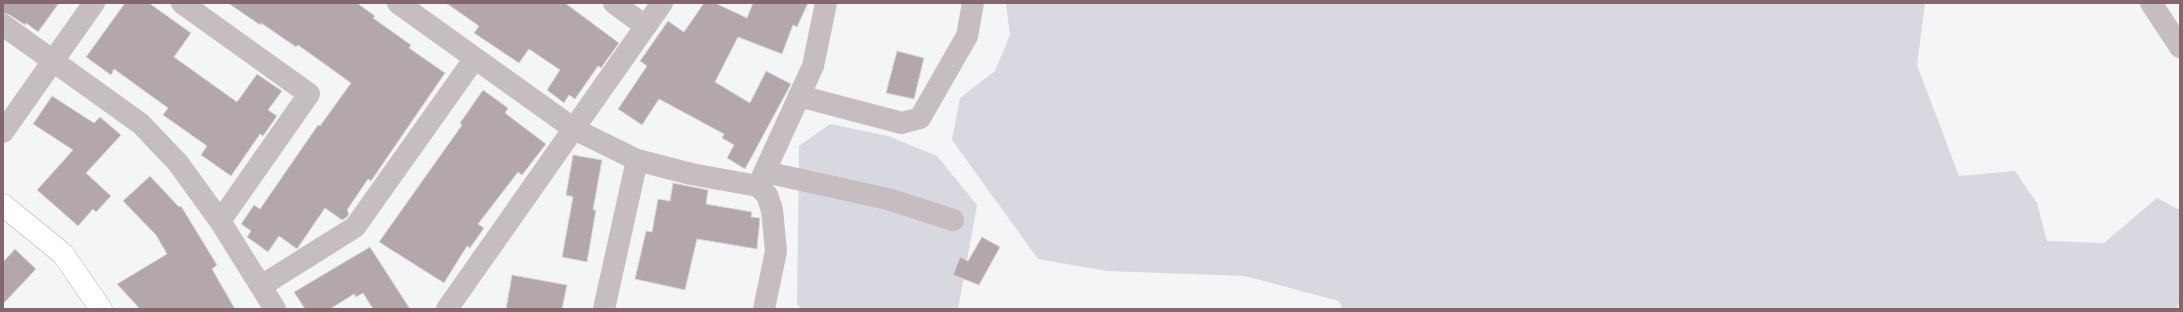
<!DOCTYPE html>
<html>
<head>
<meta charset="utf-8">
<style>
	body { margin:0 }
	#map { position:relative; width:2183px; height:312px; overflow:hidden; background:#f3f5f6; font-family:"Work Sans",sans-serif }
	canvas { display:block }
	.frame { position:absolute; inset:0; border:4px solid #83676c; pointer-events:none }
</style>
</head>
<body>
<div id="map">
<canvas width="2183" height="312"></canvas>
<div class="frame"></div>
</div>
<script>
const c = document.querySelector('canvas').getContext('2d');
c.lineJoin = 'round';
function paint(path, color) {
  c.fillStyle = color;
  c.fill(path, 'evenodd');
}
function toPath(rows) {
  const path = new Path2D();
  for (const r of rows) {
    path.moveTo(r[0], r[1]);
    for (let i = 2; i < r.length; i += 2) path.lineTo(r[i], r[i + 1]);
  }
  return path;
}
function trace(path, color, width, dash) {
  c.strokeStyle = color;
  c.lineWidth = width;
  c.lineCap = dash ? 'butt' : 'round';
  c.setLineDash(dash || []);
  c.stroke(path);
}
paint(toPath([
	[1006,3,1925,3,1917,65,1959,176,2015,171,2037,203,2047,241,2104,243,2157,198,2180,210,2180,301,2176,309,1342,309,1339,301,1245,276,1107,271,1038,259,952,140,960,98,995,71,1010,35],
	[830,124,888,136,937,156,977,205,958,309,802,309,797,304,799,146]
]), '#d8d8e0');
const building = toPath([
	[3,3,59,3,38,32,26,23,25,25,10,15,3,13,3,3],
	[125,3,149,3,191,33,174,57,237,102,257,74,282,91,268,110,277,116,263,136,260,134,231,176,201,155,207,146,163,115,168,108,114,69,111,75,86,57,125,3],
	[228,3,357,3,375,16,373,18,411,45,409,48,445,73,371,181,368,179,347,210,349,214,346,218,342,220,325,208,297,249,279,236,268,252,247,237,251,231,241,224,254,205,260,209,318,125,320,126,351,83,298,45,296,47,261,23,260,25,228,3],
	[446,3,565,3,619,43,601,68,598,66,575,99,569,95,564,103,547,90,560,70,529,49,519,63,474,33,479,26,446,3],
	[704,3,715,3,747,18,753,3,808,3,797,27,793,25,782,54,738,37,715,82,750,103,766,71,791,84,745,169,727,158,734,145,722,138,724,134,659,99,642,125,618,109,647,66,640,61,668,21,684,32,704,3],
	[897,51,924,58,914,99,886,93,897,51],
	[483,90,508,108,505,113,546,144,522,175,518,172,478,224,484,228,470,248,467,246,444,283,379,242,462,125,460,123,483,90],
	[52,96,94,123,100,117,121,135,86,173,111,196,96,212,93,209,78,226,37,190,73,150,33,124,52,96],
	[573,155,602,160,593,210,596,210,587,262,562,257,573,197,566,195,573,155],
	[150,176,179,207,181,206,217,265,212,269,235,309,140,309,117,284,167,254,156,235,123,201,150,176],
	[673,183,708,190,706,204,752,212,751,217,760,218,757,249,697,239,685,290,635,279,646,231,652,232,658,199,670,201,673,183],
	[982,237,1000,247,979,285,953,275,960,257,968,261,982,237],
	[370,247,410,309,373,309,363,293,356,297,354,294,330,309,305,309,294,292,370,247],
	[15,249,36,269,3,304,3,262,15,249],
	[512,275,567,285,562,309,506,309,512,275]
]);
paint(building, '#b4a7aa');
trace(building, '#d6d7d8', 1);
const secondary = toPath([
	[3,205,63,254,101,309]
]);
trace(secondary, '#bab0b2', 23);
trace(toPath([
	[182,3,309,94,220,221],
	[398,3,574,129,637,160,691,174,758,186],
	[614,3,645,26],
	[2151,3,2180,47],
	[3,25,141,124,178,163,220,221,275,309],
	[799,96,902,123,920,118,967,36,973,3],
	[3,132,94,3],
	[765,172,888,199,953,220],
	[261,286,355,227,475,58],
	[447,309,662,3],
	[604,309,637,160],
	[764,309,776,251,772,210,767,195,758,186,813,66,826,3]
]), '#c5bdbf', 22);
trace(secondary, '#fff', 22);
</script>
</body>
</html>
